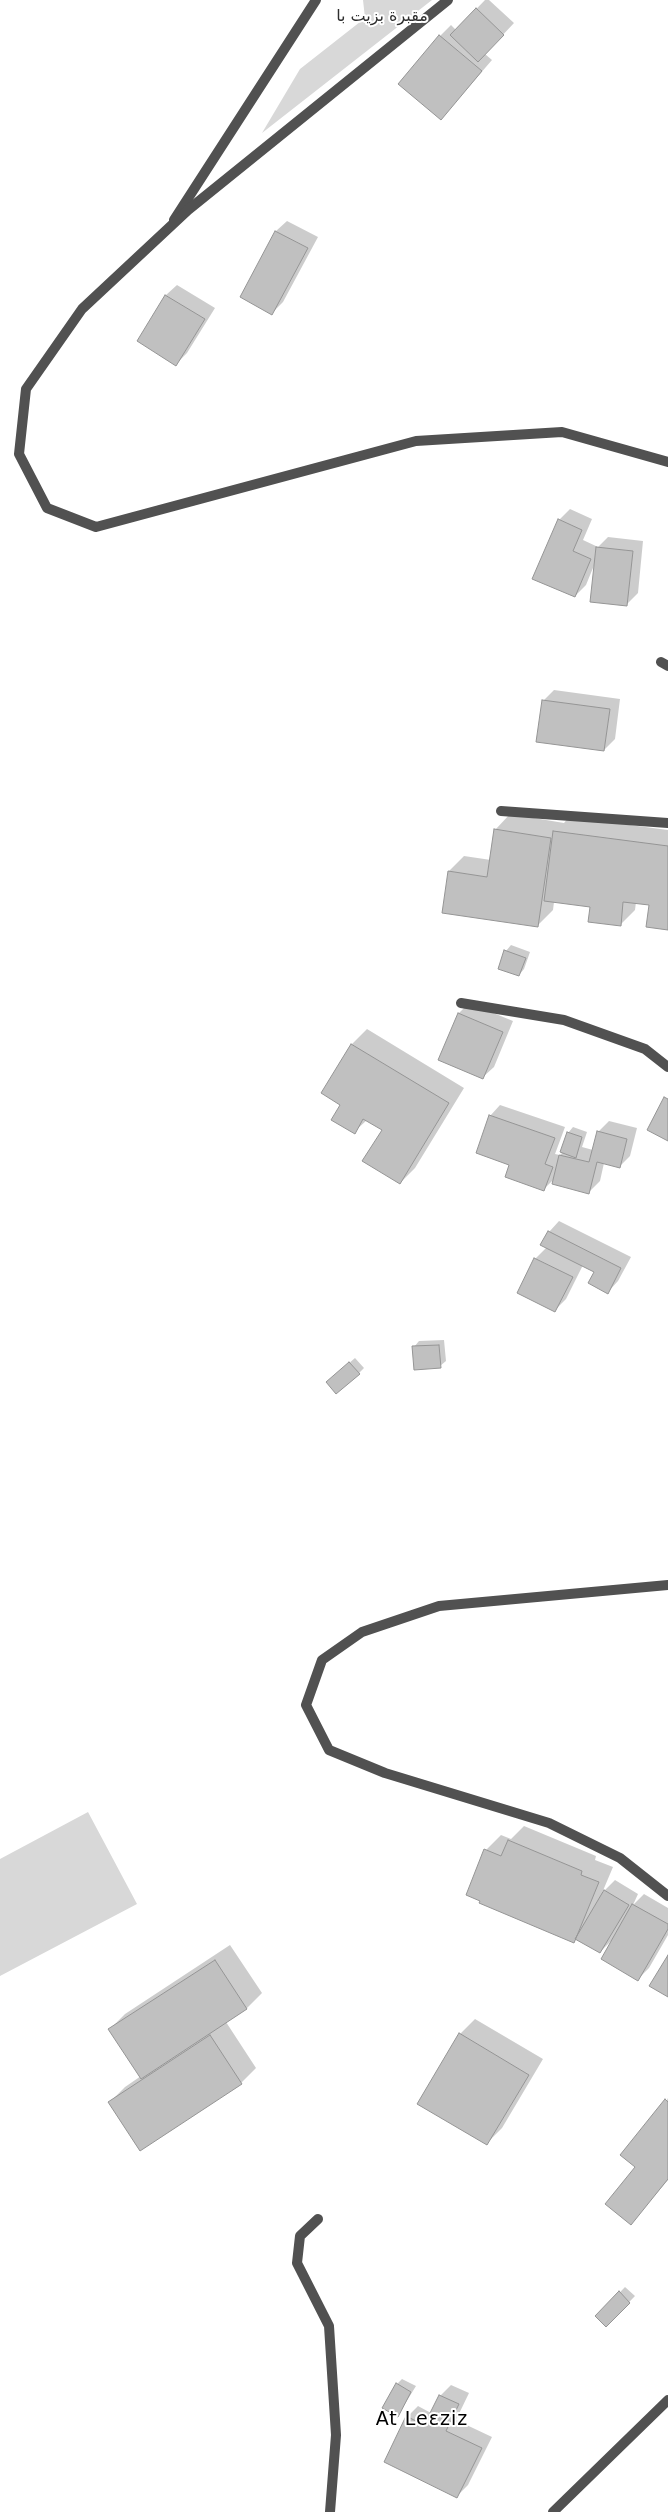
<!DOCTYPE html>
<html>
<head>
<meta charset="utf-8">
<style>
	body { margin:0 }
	canvas { display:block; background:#fff }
</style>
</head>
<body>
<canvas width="668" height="2512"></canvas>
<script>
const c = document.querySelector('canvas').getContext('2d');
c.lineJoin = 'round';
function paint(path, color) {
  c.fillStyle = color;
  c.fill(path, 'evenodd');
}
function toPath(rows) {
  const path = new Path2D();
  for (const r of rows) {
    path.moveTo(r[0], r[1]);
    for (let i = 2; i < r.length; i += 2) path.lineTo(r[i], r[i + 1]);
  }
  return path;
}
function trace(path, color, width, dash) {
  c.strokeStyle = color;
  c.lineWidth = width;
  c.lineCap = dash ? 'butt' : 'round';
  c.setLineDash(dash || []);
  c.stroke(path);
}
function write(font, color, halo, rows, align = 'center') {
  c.font = font + ' "DejaVu Sans",Cairo,sans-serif';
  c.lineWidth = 4;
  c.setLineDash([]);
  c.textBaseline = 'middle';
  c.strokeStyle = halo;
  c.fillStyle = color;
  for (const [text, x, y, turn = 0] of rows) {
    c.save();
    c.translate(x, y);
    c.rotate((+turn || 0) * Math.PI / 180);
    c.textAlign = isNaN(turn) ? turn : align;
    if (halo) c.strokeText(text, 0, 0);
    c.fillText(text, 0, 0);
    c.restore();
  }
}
paint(toPath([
	[363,0,432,0,262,133,300,69,365,18],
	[88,1812,137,1904,0,1976,0,1859]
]), '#d8d8d8');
paint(toPath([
	[485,0,489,0,514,23,485,54,492,60,441,119,440,36,451,25,456,30],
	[287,221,318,237,283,302,272,313,242,297,276,231],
	[177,285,215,308,187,353,176,364,138,341,166,295],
	[570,509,592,519,583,540,598,547,608,537,643,541,638,593,627,604,595,563,586,585,575,596,559,520],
	[554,690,620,699,615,739,604,750,543,701],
	[510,814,564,823,569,817,668,830,668,929,650,904,636,902,635,910,620,925,591,906,554,902,553,910,538,925,443,912,449,871,464,856,491,860,495,830],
	[511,945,530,952,524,969,519,975,506,951],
	[469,1003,513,1021,494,1067,483,1077,459,1013],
	[367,1029,464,1088,415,1168,400,1183,383,1129,367,1120,354,1132,342,1104,322,1093,352,1044],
	[500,1105,565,1127,555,1154,560,1155,563,1152,568,1133,573,1127,587,1132,582,1147,593,1150,598,1132,609,1121,637,1128,630,1156,619,1167,604,1163,600,1181,589,1192,554,1179,544,1189,511,1164,490,1116],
	[559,1221,631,1257,618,1281,608,1292,595,1272,583,1265,566,1299,555,1310,535,1259,547,1247,549,1232],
	[444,1340,446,1361,440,1366,414,1347,419,1341],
	[355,1358,364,1368,359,1373,333,1377],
	[524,1826,596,1856,595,1860,613,1867,602,1893,615,1880,638,1894,633,1905,644,1894,668,1908,668,1935,649,1968,638,1979,613,1939,600,1952,577,1938,574,1941,486,1850,501,1835,511,1839],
	[230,1945,262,1993,247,2008,226,2022,256,2068,241,2083,110,2102,125,2087,141,2076,110,2029,125,2014],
	[475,2019,543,2059,502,2128,487,2143,460,2034],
	[668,2098,668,2180,631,2223,636,2166],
	[625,2287,635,2296,606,2326,597,2316],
	[402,2379,416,2386,398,2415,397,2384],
	[451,2385,469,2393,456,2420,492,2437,468,2485,457,2496,407,2417,418,2406,431,2413,440,2396]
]), '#0003');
const building = toPath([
	[476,8,504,35,478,62,450,35,476,8],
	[439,35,482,71,441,120,398,84,439,35],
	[275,231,308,248,272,315,240,297,275,231],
	[165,295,205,319,176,366,137,341,165,295],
	[558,519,582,530,573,551,591,559,575,597,532,579,558,519],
	[596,547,633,551,627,606,590,602,596,547],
	[542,700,610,709,604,751,536,742,542,700],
	[494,829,551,838,538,927,442,913,448,871,487,877,494,829],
	[553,831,668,846,668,930,646,927,649,905,623,902,621,926,588,922,590,907,544,901,553,831],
	[504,950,526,958,519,976,498,969,504,950],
	[458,1013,503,1032,483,1079,438,1060,458,1013],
	[351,1044,449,1103,400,1184,362,1161,382,1130,363,1119,355,1134,331,1120,340,1105,321,1093,351,1044],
	[664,1097,668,1099,668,1141,647,1130,664,1097],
	[489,1115,555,1138,545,1164,553,1167,544,1191,505,1177,509,1165,476,1153,489,1115],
	[597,1131,627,1139,620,1168,597,1162,589,1194,552,1184,559,1155,589,1162,597,1131],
	[567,1132,582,1137,576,1158,560,1152,567,1132],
	[548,1231,621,1268,608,1294,588,1283,594,1272,540,1245,548,1231],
	[534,1258,573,1277,555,1312,517,1293,534,1258],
	[439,1345,441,1368,414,1370,412,1346,439,1345],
	[349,1362,360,1374,336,1394,326,1382,349,1362],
	[508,1840,582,1871,581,1875,599,1882,574,1943,479,1903,480,1901,466,1895,484,1849,501,1856,508,1840],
	[604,1890,629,1905,600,1953,575,1939,604,1890],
	[632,1904,668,1924,668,1929,638,1981,601,1959,632,1904],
	[668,1955,668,1997,649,1986,668,1955],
	[215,1960,247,2009,141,2079,108,2029,215,1960],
	[459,2033,529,2075,487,2145,417,2104,459,2033],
	[210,2035,242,2084,140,2151,108,2102,210,2035],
	[665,2099,668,2102,668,2179,631,2225,605,2204,635,2167,620,2155,665,2099],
	[619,2291,630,2303,606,2327,595,2316,619,2291],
	[396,2383,411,2392,398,2417,382,2408,396,2383],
	[439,2395,459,2404,446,2431,482,2448,457,2498,384,2462,406,2416,424,2425,439,2395]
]);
paint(building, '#c0c0c0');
trace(building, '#959595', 1);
trace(toPath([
	[174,220,316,0],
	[661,662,668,666],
	[501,811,668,823],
	[461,1003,564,1020,645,1049,668,1067],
	[318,2219,300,2236,297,2263,329,2326,336,2435,330,2512]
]), '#515151', 10);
trace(toPath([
	[448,0,188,210,82,309,26,389,19,454,47,508,96,527,416,441,562,432,668,462],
	[668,1585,439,1606,362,1632,322,1660,306,1705,329,1750,385,1773,549,1823,620,1858,668,1896],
	[553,2512,668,2400]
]), '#515151', 10);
write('16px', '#2f2f2f', '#fff', [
	["مقبرة بزيت با",382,17]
]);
c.letterSpacing = '1px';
write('19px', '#000', '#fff', [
	["At Leεziz",422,2420]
]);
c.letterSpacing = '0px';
</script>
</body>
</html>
